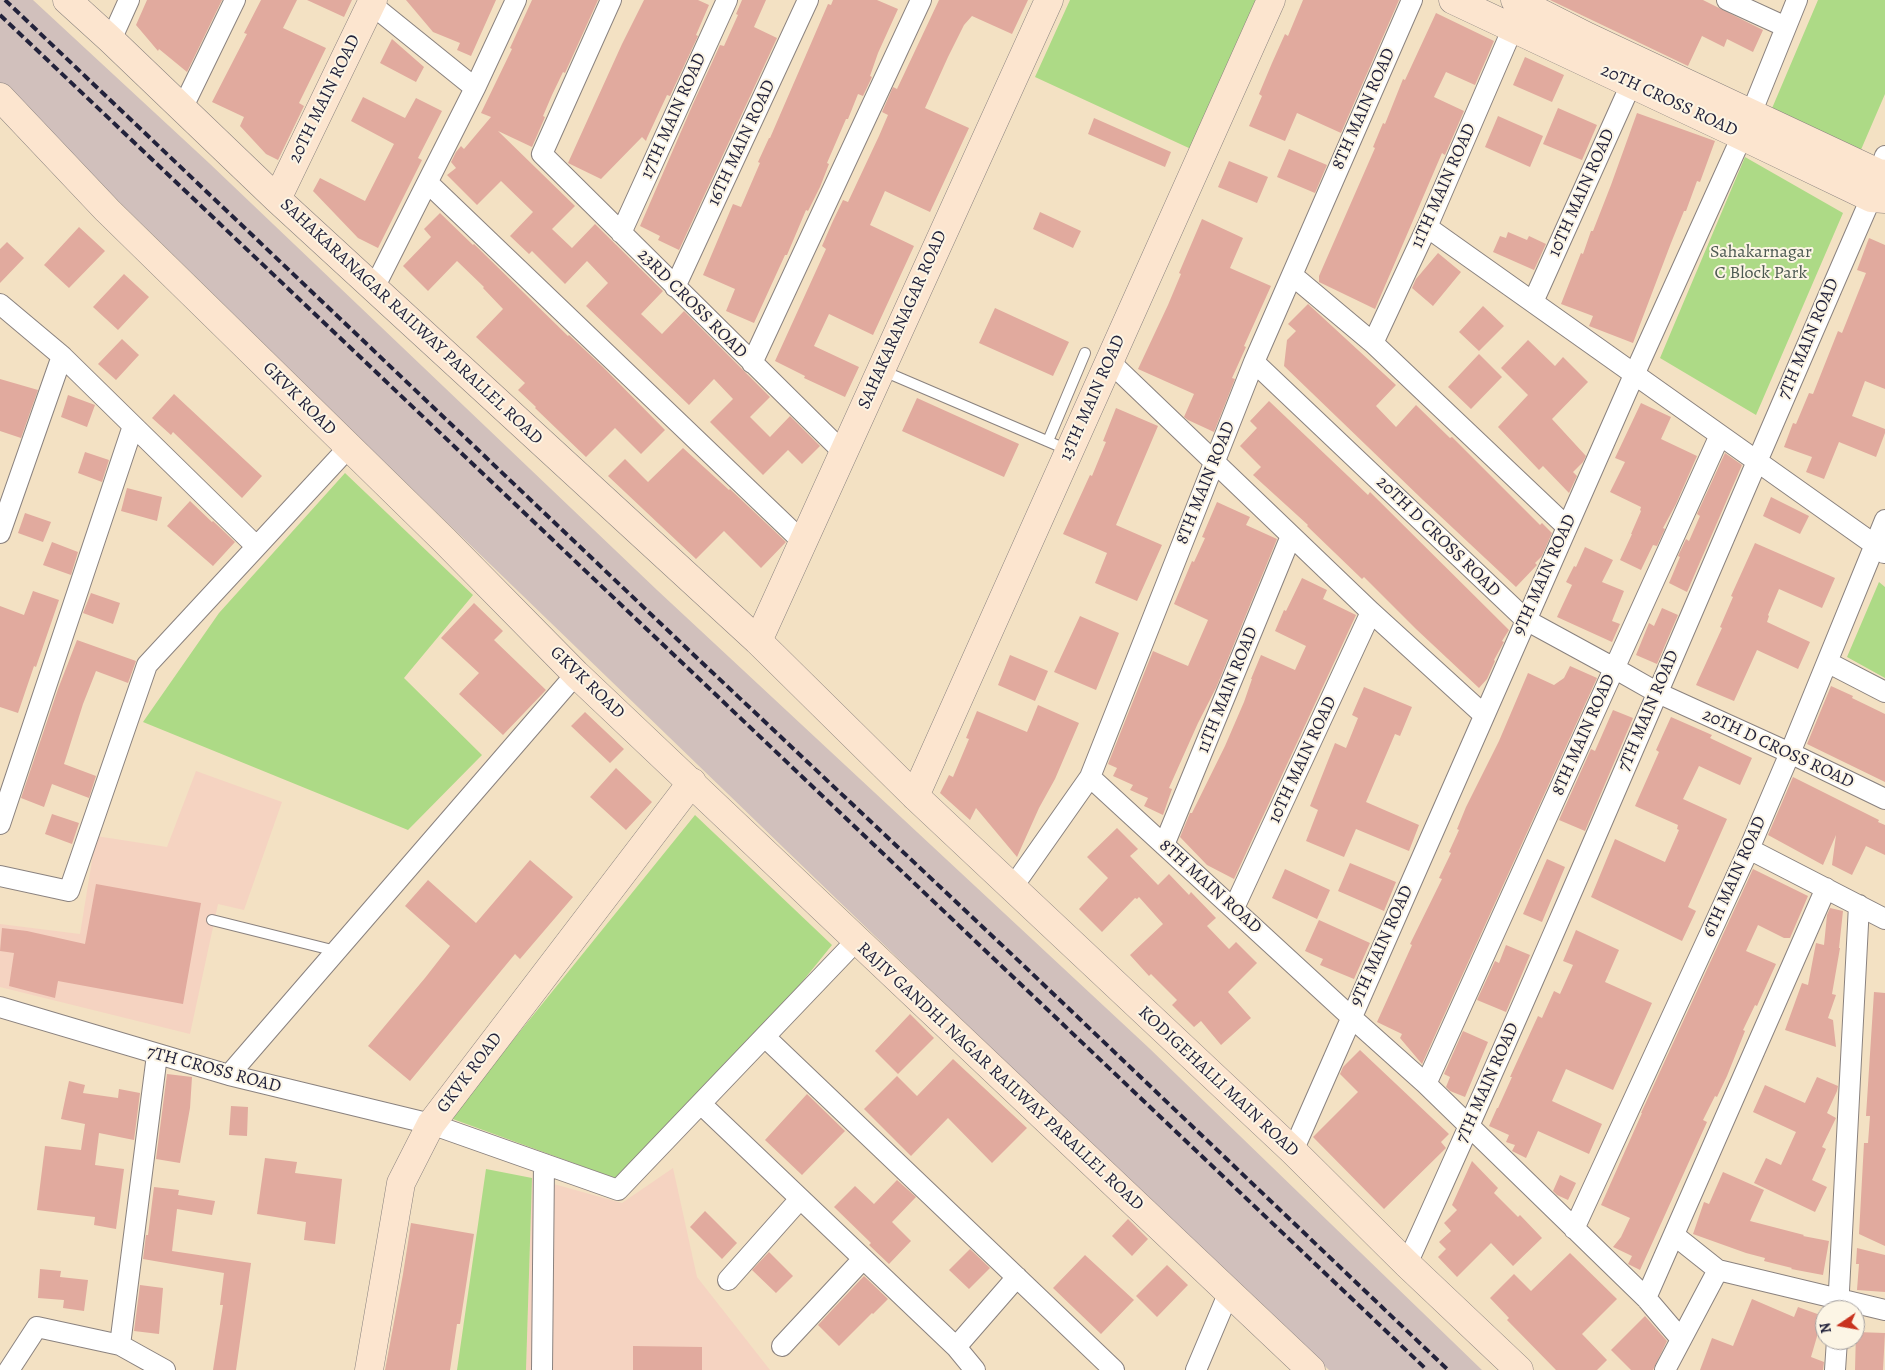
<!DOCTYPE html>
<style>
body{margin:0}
#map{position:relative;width:1885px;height:1370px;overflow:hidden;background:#f3e1c3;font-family:Alegreya,serif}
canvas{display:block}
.north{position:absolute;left:1815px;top:1300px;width:50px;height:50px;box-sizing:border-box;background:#fcf5e5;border:1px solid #a5a1a1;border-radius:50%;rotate:258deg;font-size:14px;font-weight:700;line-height:20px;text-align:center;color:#22223b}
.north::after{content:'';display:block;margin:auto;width:18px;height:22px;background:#c8321e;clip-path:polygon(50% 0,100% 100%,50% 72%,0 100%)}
</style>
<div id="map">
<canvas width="1885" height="1370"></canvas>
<div class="north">N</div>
</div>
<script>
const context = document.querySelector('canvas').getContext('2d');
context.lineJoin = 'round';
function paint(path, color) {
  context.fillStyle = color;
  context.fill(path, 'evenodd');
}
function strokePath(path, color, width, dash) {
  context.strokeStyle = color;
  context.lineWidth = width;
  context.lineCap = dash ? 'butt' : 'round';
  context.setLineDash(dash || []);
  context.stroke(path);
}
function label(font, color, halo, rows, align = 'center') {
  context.font = font + ' Alegreya,serif';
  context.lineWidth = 4;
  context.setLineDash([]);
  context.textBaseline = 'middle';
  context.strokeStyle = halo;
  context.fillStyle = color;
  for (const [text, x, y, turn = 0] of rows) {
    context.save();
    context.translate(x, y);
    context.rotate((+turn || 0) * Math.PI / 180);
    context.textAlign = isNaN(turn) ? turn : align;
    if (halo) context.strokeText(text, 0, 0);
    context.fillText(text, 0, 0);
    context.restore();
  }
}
const built = new Path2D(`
 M196,771L282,802L244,910L218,904L190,1034L0,987V924L80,934L96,836L167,847Z
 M673,1168L697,1277L770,1370H526L532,1178L622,1203Z`);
const industrial = new Path2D(`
 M0,0H33L209,163L657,590L1149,1048L1482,1370H1329L967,1025L371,449L0,85Z`);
const green = new Path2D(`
 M1070,0H1259L1191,149L1035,77Z
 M1818,0H1885V94L1860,152L1770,113Z
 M1745,157L1843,213L1756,415L1660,358Z
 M345,473L473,595L404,678L482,755L408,830L143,722L219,613Z
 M1879,582L1885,587V678L1847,657Z
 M695,815L832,945L785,1003L620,1180L450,1118Z
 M486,1169L532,1178L526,1370H457Z`);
const building = new Path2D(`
 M147,0H222L187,72L159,49L158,51L136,25Z
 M261,0H297L283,28L326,48L299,103L304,106L278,160L266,154L240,126L244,117L212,102L247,34L244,33Z
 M307,0H352L344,17Z
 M406,0H496L471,56L457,50L460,43L433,32Z
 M532,0H598L565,73L563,72L552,95L543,116L545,117L532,147L498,131L575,206L552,229L572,248L595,224L663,291L641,314L662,334L684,311L770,397L750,417L770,437L790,416L820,446L802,464L788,450L763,475L710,422L733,399L714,379L689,405L586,306L608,283L587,261L565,284L532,251L529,254L510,236L533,212L501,181L477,205L447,175L456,168L451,162L456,152L461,146L464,149L491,117L481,113L512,49L510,48Z
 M644,0H698L709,5L696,35L698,36L670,96L667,95L647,138L646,141L642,137L601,179L568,163L622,44Z
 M742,0H766L754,27L777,38L679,250L658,240L660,236L640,226L693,104L720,45L724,46L738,15L736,14Z
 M833,0H877L898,9L878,53L870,76L872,77L863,96L858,94L848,119H846L827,163L829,164L820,187L808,211L806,210L787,255H785L754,323L726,311L735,289L703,275L733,204L741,207L760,163L758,162L769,138H770L809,48L828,4L831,5Z
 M939,0H1028L1012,34L972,16L964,25L948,57L925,108L969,128L930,212L885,191L870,225L914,246L873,335L829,314L814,346L859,367L845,397L804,378L805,376L775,361L826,249L822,246L832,223L843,200L848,202L879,136L888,115L882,112L893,87L897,89Z
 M1303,0H1399L1341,133L1297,113L1285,141L1249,126L1262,96L1259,94L1272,63L1285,34L1288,36Z
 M1550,0H1703L1763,30L1753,52L1727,39L1724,47L1702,36L1688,66Z
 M1436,13L1494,41L1475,85L1446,72L1434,97L1464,111L1445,155L1442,153L1375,309L1319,282V276L1375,148L1373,147L1383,123L1385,124L1403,79L1405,80Z
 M392,39L424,67L416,82L380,63Z
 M1525,57L1564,75L1552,102L1513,85Z
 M363,97L405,118L416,98L442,111L418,158L422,160L378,248L358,238L313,191L320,178L365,201L394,144L351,121Z
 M1558,108L1597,125L1582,160L1543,144Z
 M1637,113L1715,141L1700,182L1697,181L1686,211H1684L1671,243L1633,343L1589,326L1593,316L1561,304L1581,253L1583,254L1591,231H1593L1611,185Z
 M1498,116L1543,136L1530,167L1485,147Z
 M1094,118L1171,152L1165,167L1088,134Z
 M1289,149L1327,165L1315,193L1277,177Z
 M1229,161L1268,177L1257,203L1218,187Z
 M1040,212L1081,231L1073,248L1033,229Z
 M440,213L473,245L474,244L568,336L569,335L603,367L665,430L641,454L615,428L586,457L535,408L536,407L518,390L525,383L476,337L503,309L483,288L484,287L457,261L428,291L403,266L431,237L424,229Z
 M1202,219L1243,238L1230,268L1271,286L1244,346L1246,347L1232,378L1235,379L1214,432L1188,420L1184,417L1194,394L1138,369L1168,305L1181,274L1179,273Z
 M79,227L105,251L69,288L44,265Z
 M1508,232L1527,240L1529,236L1546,244L1534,270L1493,252L1500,236L1506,238Z
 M1869,238L1885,245V389L1865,381L1852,416L1885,429V433L1876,457L1839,442L1824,479L1806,472L1812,457L1784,447L1793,423L1796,424L1809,393L1813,394L1838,331L1842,333L1866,273L1857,270Z
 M7,242L24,258L0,283V249Z
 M1438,253L1461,272L1433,306L1412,288L1416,279Z
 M124,274L149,297L118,330L93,307Z
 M1308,304L1396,385L1376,406L1396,427L1416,405L1450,438L1452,437L1540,525L1542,523L1552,533L1542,556L1535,563L1537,565L1516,587L1423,500L1284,366L1287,340L1296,331L1288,324Z
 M1483,306L1504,326L1479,351L1459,332Z
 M995,308L1069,342L1053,376L979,343Z
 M122,339L139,355L116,380L98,364Z
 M1528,340L1555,366L1563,357L1588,382L1552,419L1586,456L1583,462L1573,472L1577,476L1569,493L1543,466L1539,470L1498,427L1528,395L1501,368Z
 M1479,354L1502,377L1471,409L1448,387Z
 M0,379L38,390L21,438L0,431Z
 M174,394L262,476L242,498L173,432L171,435L152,418Z
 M68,395L95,405L87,427L61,417Z
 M917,398L1019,444L1004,477L902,431Z
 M1269,401L1368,495L1370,492L1509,630L1502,641L1504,642L1494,660L1495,661L1487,679L1479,688L1416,629L1364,577L1362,579L1307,526L1308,525L1253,475L1261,467L1240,446L1257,428L1250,421Z
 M1641,403L1671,417L1661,439L1697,456L1676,504L1663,528L1665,529L1657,546L1653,545L1641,570L1620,560L1632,534H1631L1641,511L1640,510L1641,507L1610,492L1625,462L1615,458Z
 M1116,408L1158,426L1116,525L1162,545L1137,601L1095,583L1107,553L1063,534L1090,475L1092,476L1106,442L1103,441Z
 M683,448L729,490L730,489L786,542L761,568L724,531L696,559L608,476L625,459L648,482Z
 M85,452L109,460L102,482L78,473Z
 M1725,453L1742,465L1687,592L1669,583L1680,557L1678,556L1686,539L1689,541L1700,516L1697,514Z
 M127,488L162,497L157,521L121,511Z
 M1771,497L1809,516L1800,534L1763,516Z
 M190,501L212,522L213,521L235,542L213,566L167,526Z
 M1217,502L1250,517L1246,525L1277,539L1216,688L1198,723L1169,788L1172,789L1163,815L1144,806L1148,798L1130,790L1133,785L1113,776L1117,768L1108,764L1153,651L1188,666L1208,620L1174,604L1192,561L1194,562L1205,538L1202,537Z
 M25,513L51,522L43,542L18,533Z
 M52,542L78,552L71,575L43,565Z
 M1755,543L1835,578L1822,608L1779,589L1768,615L1769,616L1767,622L1810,642L1798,669L1757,650L1734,701L1696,685L1722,628L1720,627L1733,597L1731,596Z
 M1585,547L1613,560L1602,582L1624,591L1612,621L1620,624L1612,642L1557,617L1572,585L1566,582L1574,566L1576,567Z
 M1302,578L1327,590L1323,599L1356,615L1234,879L1207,865L1180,837L1190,813H1192L1225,746L1244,702L1252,679H1251L1261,655L1295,670L1306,646L1275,631L1284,610L1286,611Z
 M33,591L59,600L36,667L34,666L18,713L0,707V606L24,615Z
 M91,593L120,603L113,624L83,613Z
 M474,603L503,631L494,640L546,690L503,735L459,694L479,673L441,638Z
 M1662,608L1678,615L1657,664L1636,655L1649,623L1654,626Z
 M1080,616L1119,633L1096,690L1054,672Z
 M77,640L136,661L128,683L96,671L83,704L64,764L96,776L89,798L52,784L44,807L21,798L58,689Z
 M1010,655L1048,671L1035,701L998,685Z
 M1570,666L1597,678L1422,1064L1400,1038L1402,1034L1377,1022L1412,945L1410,944L1442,879L1439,878L1451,853L1449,852L1459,830L1457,829L1466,807L1499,741L1528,673L1554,685L1564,678Z
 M1831,686L1853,696L1852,698L1885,714V782L1807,744Z
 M1364,687L1412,707L1400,736L1395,734L1366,802L1419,825L1409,851L1356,829L1344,857L1306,841L1318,810L1310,806L1335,743L1346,748L1358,718L1352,715Z
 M1038,705L1079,723L1055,779L1039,808L1017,857L976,808L970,820L940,793L949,775L953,777L969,739L966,738L977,711L1027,732Z
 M1613,710L1633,718L1585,831L1559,820L1591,749L1595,751Z
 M585,712L624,749L610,763L571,726Z
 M1671,717L1712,735L1710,738L1752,758L1740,785L1699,766L1683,799L1727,819L1688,907L1696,911L1682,941L1591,897L1615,839L1665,862L1679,830L1677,829L1678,825L1635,806L1659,752L1656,750Z
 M616,768L652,802L626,830L590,797Z
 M1793,777L1879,820L1878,822L1885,825V855L1866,846L1852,875L1832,865L1836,835L1823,865L1768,835Z
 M52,814L79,823L72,844L45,834Z
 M1117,828L1138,849L1130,856L1158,885L1169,874L1189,895L1191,892L1216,918L1207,926L1229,949L1236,942L1257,963L1228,992L1251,1018L1221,1045L1201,1021L1194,1027L1172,1005L1177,1000L1151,974L1149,976L1130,955L1163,924L1139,897L1137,899L1135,898L1102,932L1079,909L1108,878L1087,857Z
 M1547,859L1565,867L1542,922L1523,914Z
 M530,860L573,897L520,959L515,954L410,1081L368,1046L425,978L450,946L405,906L428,880L476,923Z
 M1350,863L1396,882L1384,911L1338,891Z
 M1285,869L1330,890L1317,919L1272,898Z
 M1753,869L1808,896L1790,938H1784L1758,925L1746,951L1776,964L1757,1006L1755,1005L1743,1030L1745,1031L1727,1076L1717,1097L1715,1096L1703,1120L1707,1122L1640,1270L1628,1264L1632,1256L1613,1247L1621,1237L1630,1218L1601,1205L1642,1113H1641Z
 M96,884L201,903L183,1004L58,981L55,998L9,986L14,953L0,951L2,928L27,931L85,944Z
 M1830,908L1843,911L1839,948H1840L1832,994L1836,995L1828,1018L1833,1020L1836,1047L1785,1030L1802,983L1808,985L1816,943L1824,945L1827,915Z
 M1319,920L1370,943L1354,979L1320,965L1323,959L1305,951Z
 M1576,930L1619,950L1605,982L1652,1003L1613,1090L1566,1069L1552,1101L1602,1124L1589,1154L1538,1131L1526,1158L1512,1151L1515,1145L1506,1142L1509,1135L1489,1126L1497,1108H1498L1512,1077H1510L1538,1016L1542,1018L1554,991L1560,994L1573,965L1563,961Z
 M1506,945L1530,955L1506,1012L1477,1000L1495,961L1499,963Z
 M1874,992L1885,993V1246L1859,1234L1864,1143H1868L1870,1116H1866Z
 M910,1014L934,1038L898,1074L875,1051Z
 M1463,1031L1488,1042L1465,1097L1450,1091L1446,1087L1450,1077L1444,1074Z
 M1360,1050L1449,1134L1441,1142L1446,1148L1384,1209L1313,1137L1358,1092L1340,1074L1343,1067Z
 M953,1059L1027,1128L992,1163L948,1118L911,1156L864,1109L897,1076L917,1096Z
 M167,1074L192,1077L190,1108L180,1163L156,1159Z
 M1817,1077L1838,1086L1837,1091L1827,1113L1836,1118L1822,1147L1826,1149L1812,1180L1827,1187L1815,1212L1754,1183L1766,1158L1781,1165L1796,1132L1753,1112L1765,1085L1805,1103Z
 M69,1081L85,1085L83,1093L118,1098L119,1089L140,1093L134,1140L99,1133L95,1165L124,1169L116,1229L94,1225L95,1217L37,1210L45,1146L81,1150L85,1124L61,1119Z
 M807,1094L845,1131L802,1175L765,1140Z
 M231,1106L248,1107L247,1136L229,1135Z
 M265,1158L297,1162L295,1173L342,1179L335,1244L304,1240L306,1222L257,1214Z
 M1472,1161L1498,1188L1494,1193L1518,1217L1520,1215L1542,1238L1513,1266L1491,1243L1457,1277L1438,1257L1446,1249L1439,1242L1451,1231L1444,1223L1457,1210L1452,1205Z
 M1723,1172L1764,1190L1750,1221L1804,1235L1803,1236L1829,1241L1823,1275L1791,1269L1792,1268L1764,1261L1765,1258L1746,1253L1693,1234L1704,1202L1709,1204Z
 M1560,1175L1576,1183L1568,1200L1557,1195L1553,1191Z
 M897,1180L916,1197L892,1222L911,1241L889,1264L869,1245L871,1243L834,1207L855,1186L874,1204Z
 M154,1187L179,1190L178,1195L215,1201L212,1215L177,1209L172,1251L251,1263L236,1370H213L223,1305H220L224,1273L143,1259L146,1235H148Z
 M705,1211L737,1243L722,1259L690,1227Z
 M1128,1219L1148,1239L1132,1256L1112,1236Z
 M411,1223L474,1234L460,1324H457L450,1370H385L403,1274Z
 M1857,1248L1885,1255V1292L1857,1290L1859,1264H1856Z
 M970,1249L990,1268L969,1289L949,1270Z
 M769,1252L793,1276L776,1293L752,1270Z
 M1570,1253L1617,1299L1582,1334L1607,1360L1597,1370H1556L1507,1320L1509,1318L1490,1298L1514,1274L1531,1291Z
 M1085,1255L1134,1300L1101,1334L1053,1288Z
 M1167,1265L1188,1285L1157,1317L1136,1296Z
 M40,1269L61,1271L60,1277L88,1280L84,1311L63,1308L64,1300L38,1298Z
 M864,1276L888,1299L873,1314L872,1313L839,1346L818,1325Z
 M140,1285L163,1288L159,1334L134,1331Z
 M1752,1299L1794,1317L1798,1307L1823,1316L1811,1357L1824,1362L1823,1370H1700L1712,1338L1733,1346Z
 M1645,1316L1667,1341L1653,1370H1631L1611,1350Z
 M1856,1332L1885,1333L1883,1370H1855Z
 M633,1346L702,1347V1370H633Z`);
const lane = new Path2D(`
 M881,370L1068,450
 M1048,441L1085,353
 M212,920L336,951`);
const street = new Path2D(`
 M611,0L542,154L843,452
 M1412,0L1254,362L1090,777L1351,1017L1426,1084L1720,435
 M1727,0L1786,27
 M371,4L475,88
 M111,40L129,0
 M182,109L235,0
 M428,183L803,542
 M1427,227L1875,545L1884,553
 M621,233L727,0
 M1292,275L1373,343L1567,527
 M675,287L808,0
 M374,288L475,88L516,0
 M1533,302L1631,84
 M0,304L62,356
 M1373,343L1427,227L1518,16
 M1109,361L1371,612L1484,715
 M1254,362L1526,620L1614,668L1658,693L1790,753L1885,799
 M752,363L921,0
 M0,533L62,356L256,546
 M1827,662L1885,692
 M0,824L133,426
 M1164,845L1291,536
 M1749,849L1885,919
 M0,876L69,891L147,665L348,448
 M1012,888L1090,777
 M1234,908L1371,612
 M0,1007L229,1075L431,1124L618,1190L856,941
 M765,1037L1114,1370
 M229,1075L576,674
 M1426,1084L1646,1298L1681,1339
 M701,1104L956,1347L1017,1277
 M1293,1151L1634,375L1742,136L1797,0
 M1574,1229L1749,849L1790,753L1885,520
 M1674,1235L1718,1270
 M1407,1264C1567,911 1716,553 1871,198L1885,156
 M728,1280L800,1199
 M1646,1298L1826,888
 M1838,1310L1859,905
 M120,1345L157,1055
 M782,1346L863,1259
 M956,1347L975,1370
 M9,1370L37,1327L120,1345L165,1370
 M542,1370L544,1164
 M1196,1370L1229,1292
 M1665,1370L1718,1270L1885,1310
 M1835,1370L1837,1340`);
const secondary = new Path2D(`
 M67,0L111,40L277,199L758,641L915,796L1293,1151L1407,1264L1519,1370
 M1453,0L1742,136L1871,198L1885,199
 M1515,0L1588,37L1878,173L1885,174
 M0,97L107,210L444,540L576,674L1311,1370
 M277,199L373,0
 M758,641L1049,0
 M915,796L1271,0
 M369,1370L401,1183L431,1124L692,782`);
const rail = new Path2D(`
 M5,0L678,640L1022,964L1448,1370
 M0,15L1427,1370`);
const streetNames = [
 ["20TH MAIN ROAD",325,99,-64],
 ["20TH CROSS ROAD",1669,101,25],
 ["8TH MAIN ROAD",1364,109,-66],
 ["17TH MAIN ROAD",674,116,-66],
 ["16TH MAIN ROAD",742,143,-65],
 ["11TH MAIN ROAD",1444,186,-66],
 ["10TH MAIN ROAD",1582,193,-66],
 ["23RD CROSS ROAD",692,304,45],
 ["SAHAKARANAGAR ROAD",903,320,-66],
 ["SAHAKARANAGAR RAILWAY PARALLEL ROAD",411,322,43],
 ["7TH MAIN ROAD",1809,339,-67],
 ["13TH MAIN ROAD",1093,398,-66],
 ["GKVK ROAD",299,399,45],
 ["8TH MAIN ROAD",1206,483,-68],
 ["20TH D CROSS ROAD",1438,537,44],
 ["9TH MAIN ROAD",1545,575,-66],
 ["GKVK ROAD",587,683,44],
 ["11TH MAIN ROAD",1228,690,-68],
 ["7TH MAIN ROAD",1649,711,-67],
 ["8TH MAIN ROAD",1584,735,-66],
 ["20TH D CROSS ROAD",1778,749,25],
 ["10TH MAIN ROAD",1303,760,-65],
 ["6TH MAIN ROAD",1735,877,-66],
 ["8TH MAIN ROAD",1210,887,42],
 ["9TH MAIN ROAD",1382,946,-66],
 ["7TH CROSS ROAD",214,1070,15],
 ["GKVK ROAD",470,1073,-53],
 ["RAJIV GANDHI NAGAR RAILWAY PARALLEL ROAD",1000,1077,43],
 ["KODIGEHALLI MAIN ROAD",1218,1082,43],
 ["7TH MAIN ROAD",1488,1083,-66]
];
const parkNames = [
 ["Sahakarnagar",1761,253],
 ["C Block Park",1761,274]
];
paint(built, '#f5d3c1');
paint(industrial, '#d1c0bc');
paint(green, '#adda86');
paint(building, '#e1aa9e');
strokePath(lane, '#8a827f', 12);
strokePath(street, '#8a827f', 22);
strokePath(secondary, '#8a827f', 29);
strokePath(lane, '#fff', 10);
strokePath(street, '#fff', 20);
strokePath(secondary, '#fce5cf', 28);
strokePath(rail, '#22223b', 4, [8, 4]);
label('18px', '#22223b', '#fcf5e5', streetNames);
label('18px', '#4c5952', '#fcf5e5', parkNames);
</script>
